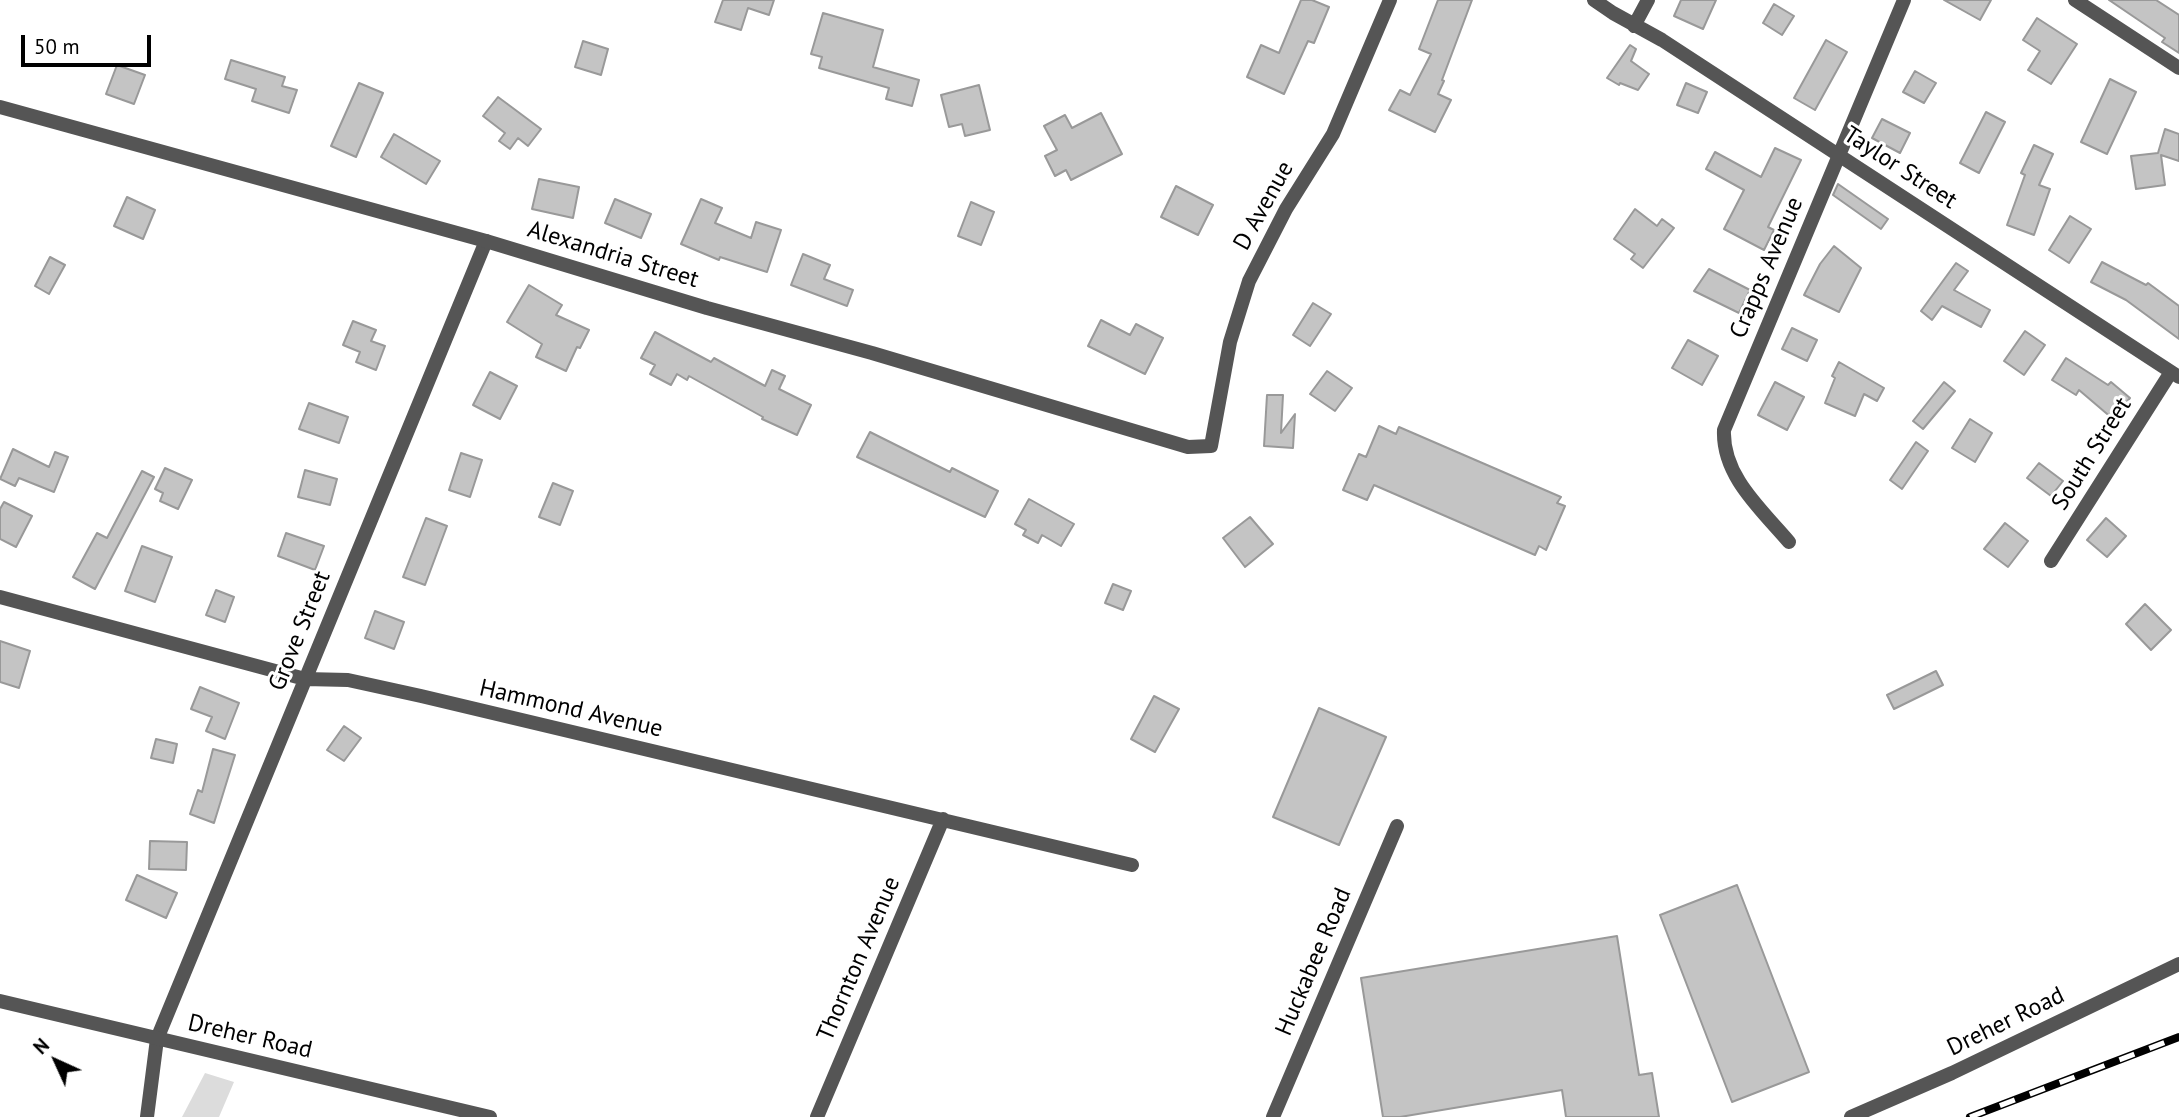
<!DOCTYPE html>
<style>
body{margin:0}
#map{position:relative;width:2179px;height:1117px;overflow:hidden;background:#fff;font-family:"PT Sans",sans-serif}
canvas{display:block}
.north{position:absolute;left:21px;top:1026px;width:70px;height:70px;-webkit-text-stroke:5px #fff;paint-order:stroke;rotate:315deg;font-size:19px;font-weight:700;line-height:28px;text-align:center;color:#000}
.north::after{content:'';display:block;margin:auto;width:24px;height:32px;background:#000;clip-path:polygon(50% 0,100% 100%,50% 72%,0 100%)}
.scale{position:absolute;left:21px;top:35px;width:130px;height:32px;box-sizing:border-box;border:4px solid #000;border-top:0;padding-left:9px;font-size:21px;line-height:24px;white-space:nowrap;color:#000;-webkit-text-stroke:5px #fff;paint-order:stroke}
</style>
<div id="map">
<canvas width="2179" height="1117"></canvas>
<div class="north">N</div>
<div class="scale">50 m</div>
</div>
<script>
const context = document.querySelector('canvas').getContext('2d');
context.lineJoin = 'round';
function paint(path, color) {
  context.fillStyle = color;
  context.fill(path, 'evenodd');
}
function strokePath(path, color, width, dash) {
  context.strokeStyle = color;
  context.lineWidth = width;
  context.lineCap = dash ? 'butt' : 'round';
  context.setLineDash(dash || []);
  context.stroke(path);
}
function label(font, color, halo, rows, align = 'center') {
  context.font = font + ' "PT Sans",sans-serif';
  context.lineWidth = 6;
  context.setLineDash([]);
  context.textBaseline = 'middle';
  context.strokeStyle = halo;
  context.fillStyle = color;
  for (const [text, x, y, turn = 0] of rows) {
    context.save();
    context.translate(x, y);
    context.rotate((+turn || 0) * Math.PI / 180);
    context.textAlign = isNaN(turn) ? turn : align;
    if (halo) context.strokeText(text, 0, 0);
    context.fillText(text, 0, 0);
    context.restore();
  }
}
const green = new Path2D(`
 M205,1073L234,1082L219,1117H182Z`);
const building = new Path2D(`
 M723,0H774L769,15L748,8L741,30L715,22Z
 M1301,0H1312L1329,7L1314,43L1308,41L1284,94L1247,77L1261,45L1279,53Z
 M1438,0H1472L1442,80L1444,81L1438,94L1451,100L1435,132L1389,110L1400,90L1410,95L1431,54L1419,49Z
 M1681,0H1716L1703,29L1674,16Z
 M1944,0H1991L1980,20Z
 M2109,0H2156L2179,15V53L2162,42L2165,38Z
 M1774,4L1794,16L1782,35L1763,23Z
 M823,13L883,30L873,67L919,80L912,106L886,99L889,88L819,68L822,57L811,54Z
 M2037,18L2077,44L2051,84L2028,70L2040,51L2023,40Z
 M1826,40L1847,52L1815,110L1794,98Z
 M583,41L608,49L601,75L575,67Z
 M1630,45L1636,49L1631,61L1649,74L1638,90L1620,83L1619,85L1607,78Z
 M231,60L285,77L282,86L297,90L289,113L252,101L256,89L225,79Z
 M117,65L145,75L134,104L106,94Z
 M1915,71L1936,83L1924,103L1903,92Z
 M2110,79L2136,92L2107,154L2081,142Z
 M359,83L383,93L356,157L331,146Z
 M1686,83L1707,92L1698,113L1677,105Z
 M979,85L990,130L965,136L962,124L949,127L941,95Z
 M498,97L541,129L528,146L518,138L510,149L499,141L505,133L483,116Z
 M1986,112L2005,122L1979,173L1960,163Z
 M1101,113L1122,154L1071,180L1066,170L1055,176L1045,156L1057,150L1044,126L1065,115L1072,128Z
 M1882,119L1910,133L1900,153L1872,138Z
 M2165,129L2179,134V161L2161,155L2165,185L2136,189L2131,156L2158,153Z
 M394,134L440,161L426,184L381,157Z
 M2034,145L2053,154L2039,185L2050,189L2034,235L2007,225L2025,175L2021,173Z
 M1775,148L1801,160L1768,227L1774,230L1764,250L1724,229L1744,190L1706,169L1715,152L1761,177Z
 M539,179L579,187L573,218L532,209Z
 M1838,184L1888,219L1881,229L1833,195Z
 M1176,186L1213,205L1198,235L1161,217Z
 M127,197L155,210L143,239L114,226Z
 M615,199L651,214L641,238L605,223Z
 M701,199L722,208L715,223L751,238L756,222L781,230L767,272L720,257L719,260L681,244Z
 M971,202L994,212L981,245L958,236Z
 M1635,209L1657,226L1662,219L1674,228L1643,268L1631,259L1635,254L1614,239Z
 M2070,216L2091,229L2069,263L2049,250Z
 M1834,246L1861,268L1839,312L1804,295L1820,264Z
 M803,254L830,265L824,279L853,290L847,306L791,285Z
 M50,257L65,265L49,294L35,286Z
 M2102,262L2146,285L2148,283L2179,306V339L2126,300L2091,282Z
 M1956,263L1968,271L1954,290L1990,310L1981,327L1942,306L1932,320L1921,311Z
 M1709,269L1750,290L1739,313L1694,291Z
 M529,285L562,305L556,315L589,330L580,348L577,347L566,371L536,357L542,344L507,322Z
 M1313,303L1331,314L1310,346L1293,335Z
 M1101,320L1130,335L1136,324L1163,338L1145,374L1088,346Z
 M353,321L376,330L371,341L385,346L376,370L356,362L360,352L343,345Z
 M1792,328L1817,340L1807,361L1782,349Z
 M2025,331L2045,345L2024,375L2004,361Z
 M655,332L711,362L714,358L765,386L772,370L785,376L779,389L811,405L797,435L762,419L763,417L689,376L687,380L677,374L671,385L650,374L655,365L641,358Z
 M1688,340L1718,356L1702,385L1672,368Z
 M2066,358L2108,385L2111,382L2130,398L2113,419L2079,390L2076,395L2052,380Z
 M1839,362L1884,388L1877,401L1864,394L1855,416L1825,403L1835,378L1832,376Z
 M1327,371L1352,388L1335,411L1310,394Z
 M490,372L517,386L500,419L473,405Z
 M1775,382L1804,397L1787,430L1758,415Z
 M1944,382L1955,391L1923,429L1913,421Z
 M1267,395H1283L1281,433L1295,414L1293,448L1264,446Z
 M309,403L348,417L339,443L299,429Z
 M1970,419L1992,433L1975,462L1952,448Z
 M1379,426L1396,434L1399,427L1561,497L1557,503L1565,506L1546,550L1539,546L1535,555L1374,485L1367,500L1343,490L1359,454L1366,457Z
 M870,432L950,472L952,468L998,491L985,517L857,457Z
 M1916,442L1928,451L1902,489L1890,480Z
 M13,449L49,467L55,452L68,457L54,492L19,478L15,486L0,479Z
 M461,453L482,460L470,497L449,490Z
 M2039,463L2063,481L2051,496L2027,478Z
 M165,468L192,480L178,509L160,501L163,493L155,489Z
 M305,470L337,479L330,505L298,497Z
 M142,471L154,477L95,589L73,577L97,533L107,538Z
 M553,483L573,491L560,525L539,517Z
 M1029,499L1074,524L1061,546L1042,535L1038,543L1023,535L1026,530L1015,524Z
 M4,502L32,516L16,547L0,539V509Z
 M1250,517L1273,544L1245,567L1223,538Z
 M426,518L447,526L425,585L403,577Z
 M2106,518L2126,536L2107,557L2087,540Z
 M2005,523L2028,541L2008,567L1984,549Z
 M286,533L324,546L315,570L278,556Z
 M142,546L172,557L155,602L125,591Z
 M1113,584L1131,591L1123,610L1105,603Z
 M216,590L234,597L225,622L206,615Z
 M2145,604L2171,630L2151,650L2126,624Z
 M375,611L404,622L394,649L365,638Z
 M0,641L30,651L19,688L0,682Z
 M1936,671L1943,685L1894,709L1887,695Z
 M200,687L239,703L225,739L206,731L212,717L191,709Z
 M1154,696L1179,709L1155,752L1131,739Z
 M1319,708L1386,737L1339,845L1273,817Z
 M344,726L361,738L344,761L327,750Z
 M156,739L177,744L173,763L151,758Z
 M213,749L235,755L214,823L190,814L198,790L202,792Z
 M150,841L187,842L186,870L149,869Z
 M137,875L177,893L166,918L126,900Z
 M1737,885L1809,1072L1732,1102L1660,915Z
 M1617,936L1639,1075L1652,1073L1659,1117H1566L1562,1090L1400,1117H1383L1361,978Z`);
const minor = new Path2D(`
 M1594,0L1613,13L1662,40L2179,377
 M2075,0L2179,68
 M1634,26L1648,0
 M1789,542C1762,510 1722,476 1724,430L1904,0
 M2051,561L2171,372
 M0,597L305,679L348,680L421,696L1132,865
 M147,1117L157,1039L486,241
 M817,1117L943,819
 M1273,1117L1397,826`);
const tertiary = new Path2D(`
 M0,107L486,241L707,308L872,353L1188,447L1211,446L1230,342L1249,281L1286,209L1333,134L1390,0
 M0,1001L490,1117
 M1851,1117L1952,1073L2179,964`);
const rail = new Path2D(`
 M1970,1117L2179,1037`);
const streetNames = [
 ["Taylor Street",1900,168,33],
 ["D Avenue",1264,206,-61],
 ["Alexandria Street",613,255,17],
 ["Crapps Avenue",1767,268,-67],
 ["South Street",2092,454,-58],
 ["Grove Street",300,631,-68],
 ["Hammond Avenue",571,709,13],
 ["Thornton Avenue",859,959,-67],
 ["Huckabee Road",1314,962,-67],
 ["Dreher Road",2006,1022,-26],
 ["Dreher Road",250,1037,13]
];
paint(green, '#dcdcdc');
paint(building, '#c4c4c4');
strokePath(building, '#999', 2);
strokePath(minor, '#555', 14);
strokePath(tertiary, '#555', 14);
strokePath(rail, '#000', 8);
strokePath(rail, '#fff', 5, [16]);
label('24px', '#000', '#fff', streetNames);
</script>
